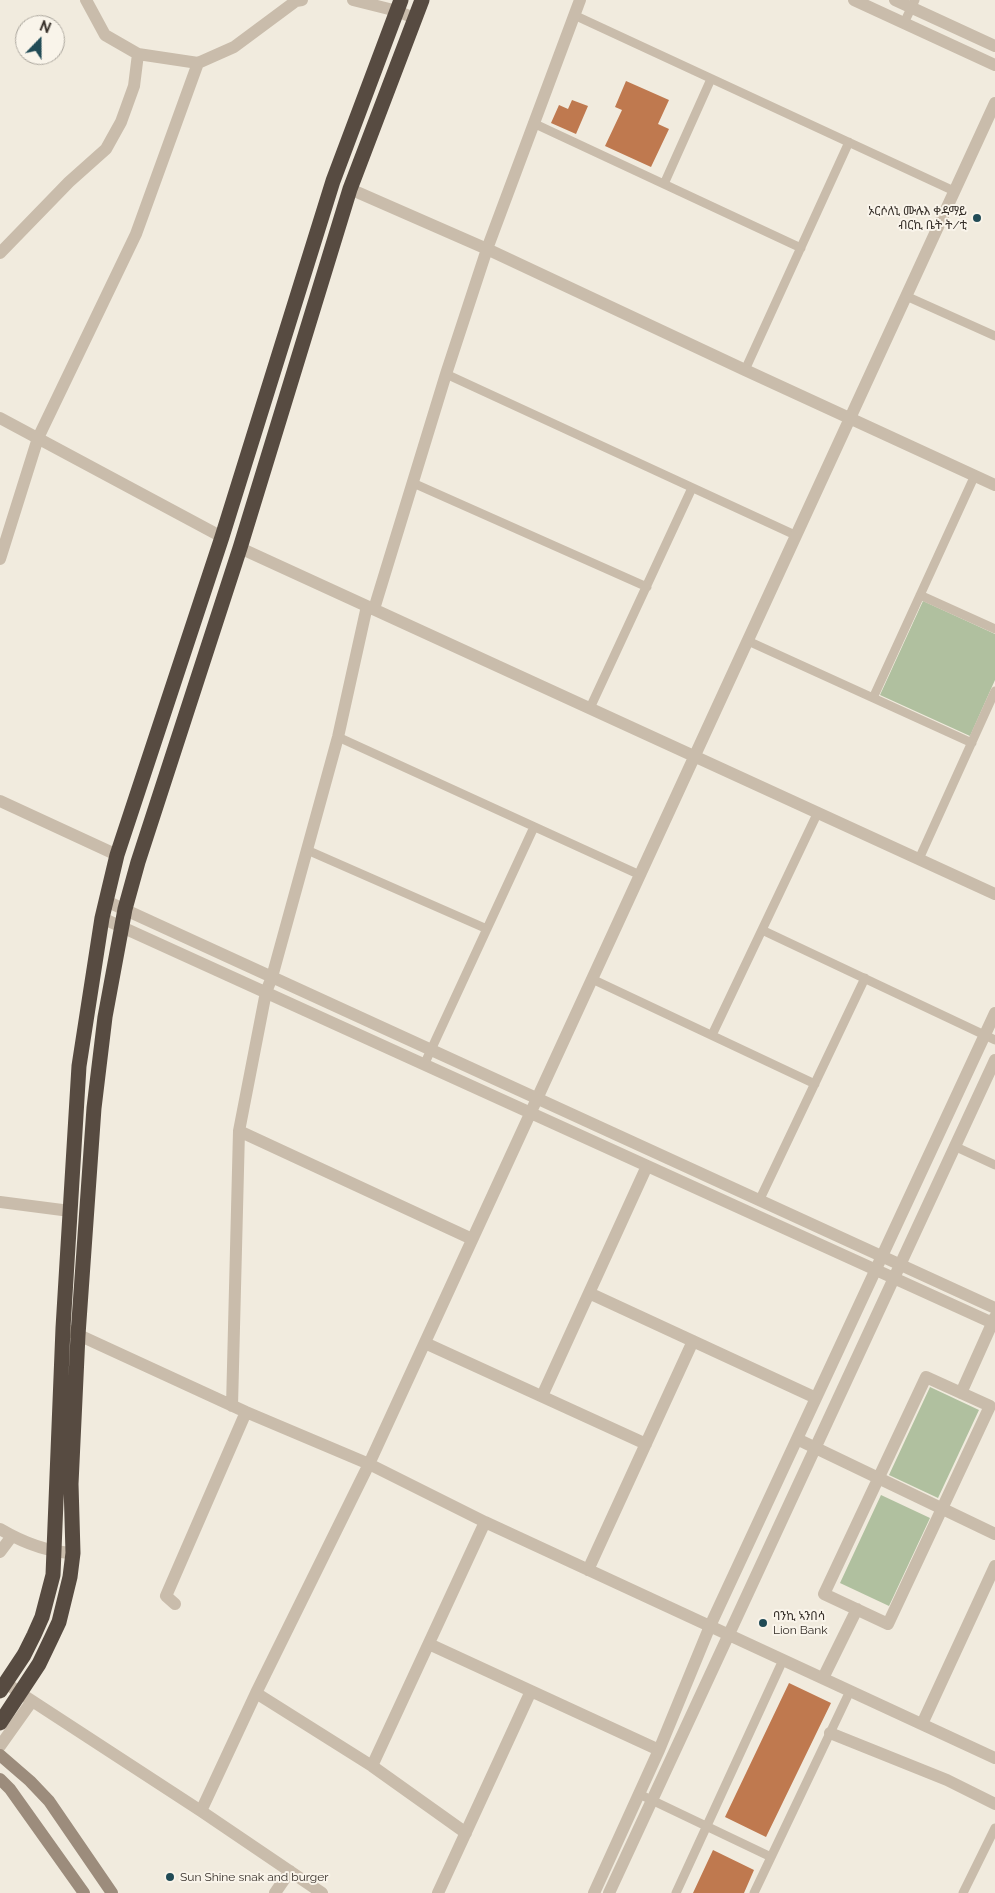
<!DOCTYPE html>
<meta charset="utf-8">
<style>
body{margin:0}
#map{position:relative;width:995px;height:1893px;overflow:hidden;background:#f1ebde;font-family:Raleway,sans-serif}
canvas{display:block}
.north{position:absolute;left:15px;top:15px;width:50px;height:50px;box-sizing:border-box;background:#f9f4ea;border:1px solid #aba69d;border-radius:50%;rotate:22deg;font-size:14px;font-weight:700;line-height:20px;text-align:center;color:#37302a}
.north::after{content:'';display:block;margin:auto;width:18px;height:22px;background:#214b56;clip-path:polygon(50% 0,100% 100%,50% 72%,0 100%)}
</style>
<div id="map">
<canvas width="995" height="1893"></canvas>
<div class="north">N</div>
</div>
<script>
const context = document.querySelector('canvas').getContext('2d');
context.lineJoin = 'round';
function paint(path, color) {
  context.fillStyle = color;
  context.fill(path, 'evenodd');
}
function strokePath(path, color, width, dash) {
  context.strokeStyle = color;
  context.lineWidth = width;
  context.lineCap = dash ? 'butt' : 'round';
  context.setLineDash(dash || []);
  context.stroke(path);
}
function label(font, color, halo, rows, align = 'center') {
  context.font = font + ' Raleway,"Noto Sans Ethiopic",sans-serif';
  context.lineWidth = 4;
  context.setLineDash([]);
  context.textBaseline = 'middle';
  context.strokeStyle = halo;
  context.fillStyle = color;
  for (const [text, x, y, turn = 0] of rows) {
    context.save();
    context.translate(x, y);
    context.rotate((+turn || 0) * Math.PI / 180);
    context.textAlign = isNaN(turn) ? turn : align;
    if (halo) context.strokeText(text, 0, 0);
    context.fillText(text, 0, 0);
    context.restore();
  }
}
const green = new Path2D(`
 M923,601L995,634V680L970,736L880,695Z
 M930,1387L979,1410L938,1498L889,1475Z
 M881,1495L930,1518L889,1606L840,1583Z`);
const building = new Path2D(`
 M626,81L669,100L658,124L669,129L651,167L605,146L622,110L615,107Z
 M572,100L588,106L576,134L551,123L559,105L568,109Z
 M789,1683L831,1703L766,1837L725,1817Z
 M713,1850L754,1870L744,1893H693Z`);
const lane = new Path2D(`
 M574,15L954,191
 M904,23L915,0
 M533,123L801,248
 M664,184L711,79
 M906,296L995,336
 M745,370L849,142
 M446,374L795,535
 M413,483L647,587
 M920,595L995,629
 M748,641L972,743
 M873,698L975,475
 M590,708L692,488
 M338,737L640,875
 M307,850L487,929
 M919,859L995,691
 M762,930L995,1040
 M592,979L815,1084
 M712,1035L818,812
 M424,1065L534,827
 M954,1146L995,1165
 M759,1201L865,978
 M639,1794L771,1857
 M676,1893L783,1660
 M754,1893L850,1691
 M963,1893L995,1828`);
const street = new Path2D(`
 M86,0L105,35L138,54L198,63L234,47L296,1L302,0
 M353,0L397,11L414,18
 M854,0L995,65
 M895,0L995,46
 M350,189L487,249L745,370L995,485
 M0,253L69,182L106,149L121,122L134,86L138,54
 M0,418L222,537
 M240,548L995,894
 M0,559L38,438L136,234L198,63
 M374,609L446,374L487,249L580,0
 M0,801L117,855
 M106,901L995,1308
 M102,918L995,1324
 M239,1131L472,1239
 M0,1202L70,1211
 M589,1293L816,1398
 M70,1331L246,1412L369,1464L485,1522L995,1758
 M425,1343L646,1444
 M926,1377L990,1406L888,1624L824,1594Z
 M961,1393L995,1317
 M542,1396L647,1166
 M232,1406L239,1131L266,992L272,977L338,737L367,606
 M797,1439L995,1534
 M0,1529C22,1542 47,1552 73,1553
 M0,1552L12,1536
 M588,1570L693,1341
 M175,1604L166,1596L246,1412
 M429,1644L659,1750
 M823,1678L857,1609
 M6,1683L20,1693L201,1811L322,1893
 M256,1693L372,1766L466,1833
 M922,1724L995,1566
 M830,1733L947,1780L995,1804
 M0,1746L32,1701
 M372,1766L485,1522
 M201,1811L256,1693L369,1464L995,103
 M275,1893L290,1871
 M438,1893L531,1691
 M594,1893L659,1750L710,1626L995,1013
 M609,1893L995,1060`);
const secondary = new Path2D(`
 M0,1755L30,1781L49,1801L112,1893
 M0,1779L10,1789L84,1893`);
const highway = new Path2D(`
 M0,1691L24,1655L34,1635L42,1617L53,1575L63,1328L79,1066L102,918L117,855L222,537L333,181L401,0
 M0,1723L39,1664L51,1639L59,1622L70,1577L73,1553L71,1484L78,1335L94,1108L105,1017L125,909L138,862L240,548L350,189L422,0`);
const markers = [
 [977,218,5,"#214b56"],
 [763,1623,5,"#214b56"],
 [170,1877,5,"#214b56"]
];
const poiNames = [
 ["ኦርሶለኒ ሙሉእ ቀዳማይ",967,211,"right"],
 ["ብርኪ ቤት ት/ቲ",967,225,"right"],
 ["ባንኪ ኣንበሳ",773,1616],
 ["Lion Bank",773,1630],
 ["Sun Shine snak and burger",180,1877]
];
paint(green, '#b0c09f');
paint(building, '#bf794f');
strokePath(lane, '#c9bcab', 9);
strokePath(street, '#c9bcab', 12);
strokePath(secondary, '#9c8c7c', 12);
strokePath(highway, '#574b41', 15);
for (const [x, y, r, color] of markers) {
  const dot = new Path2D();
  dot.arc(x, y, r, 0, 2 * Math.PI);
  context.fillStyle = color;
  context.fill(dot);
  strokePath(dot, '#f9f4ea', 2);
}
label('12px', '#37302a', '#f9f4ea', poiNames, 'left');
</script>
